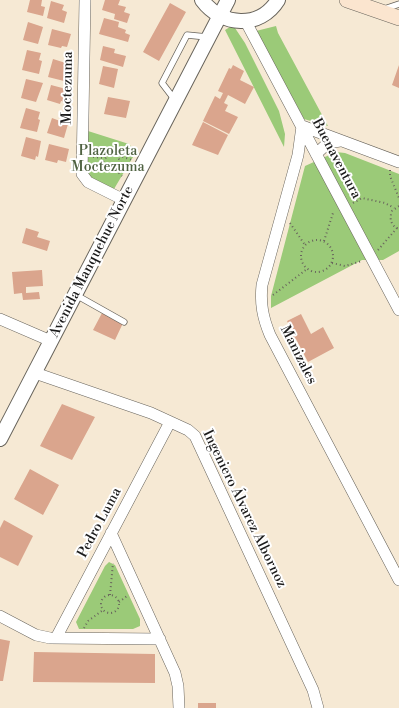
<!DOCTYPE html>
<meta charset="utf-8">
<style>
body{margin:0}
canvas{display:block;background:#f6e9d4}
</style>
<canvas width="399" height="708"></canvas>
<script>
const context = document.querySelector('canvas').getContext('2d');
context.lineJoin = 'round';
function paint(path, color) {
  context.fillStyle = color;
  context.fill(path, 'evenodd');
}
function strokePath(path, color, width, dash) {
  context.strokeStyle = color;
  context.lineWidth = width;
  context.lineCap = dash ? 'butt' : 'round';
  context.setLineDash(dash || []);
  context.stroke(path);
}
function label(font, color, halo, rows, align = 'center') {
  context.font = font + ' "Libre Bodoni",serif';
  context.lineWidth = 4;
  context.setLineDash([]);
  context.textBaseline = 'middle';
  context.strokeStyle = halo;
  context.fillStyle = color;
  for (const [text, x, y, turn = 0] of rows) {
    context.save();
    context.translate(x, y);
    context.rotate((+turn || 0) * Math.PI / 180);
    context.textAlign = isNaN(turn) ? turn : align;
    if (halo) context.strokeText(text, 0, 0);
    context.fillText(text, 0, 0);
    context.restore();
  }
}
const green = new Path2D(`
 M276,26L278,33L328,126L304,119L256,31Z
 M230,27L235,28L245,43L279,111L285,134L284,147L225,30Z
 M88,131L129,144L136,152L114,189L91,179L88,173Z
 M336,152L345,153L399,174V251L383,260H362L271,308V296L305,166Z
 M109,562L115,565L140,619V626L133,629H79L76,622L105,566Z`);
const building = new Path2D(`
 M30,0H42L41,6L45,7L43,16L27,12Z
 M105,0H120L118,5L126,7L124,12L130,14L127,23L114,19L115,14L102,10Z
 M51,1L64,5L62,10L67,12L64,23L47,18Z
 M170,3L186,12L159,61L143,52Z
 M104,18L119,22L118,27L126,30L125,33L130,35L128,42L99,34Z
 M28,22L43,27L38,44L23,40Z
 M52,29L71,34L67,47L62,46L61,48L48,45Z
 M103,46L115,49L114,53L126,56L123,67L100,60Z
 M27,50L41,53L39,60L42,61L39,74L22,70Z
 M53,59L69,64L64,81L48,77Z
 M233,65L244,71L240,80L254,87L245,104L228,95L224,103L228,105L225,111L238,117L229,134L203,121L215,96L220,99L223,93L218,91L229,68L231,69Z
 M399,65V88L392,85Z
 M103,66L118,69L114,88L99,84Z
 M26,79L43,83L36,102L21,98Z
 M51,85L70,90L67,103L61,101L60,104L47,100Z
 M108,97L130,101L126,118L104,114Z
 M26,108L40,112L38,119L40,120L37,132L20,128Z
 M52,118L68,124L64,138L47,133Z
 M203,122L228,135L218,155L192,145Z
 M26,137L41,141L38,157L36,156L35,160L21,156Z
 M49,144L69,149L66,162L58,160L57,163L45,160Z
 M26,228L39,232L37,237L50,241L47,251L22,243Z
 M42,270L43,286L26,287V293L39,292L40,299L23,300L22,293L14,294L12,272Z
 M102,313L123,323L115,340L93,330Z
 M301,314L311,334L323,327L334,348L308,362L296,339L290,342L283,328L289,325L287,321Z
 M62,404L95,417L72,460L40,446Z
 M30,469L59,485L43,515L14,499Z
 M4,520L33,536L18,566L0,557V528Z
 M0,639L10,641L3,681H0Z
 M34,652L155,654V683L33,682Z
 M198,703H216V708H198Z`);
const path = new Path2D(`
 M117,155L121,163C119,170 114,172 107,170L103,162L108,154H114L132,160
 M93,157L104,158
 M116,170L122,176
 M390,170V176L399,198
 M353,203L362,198L385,203L394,208
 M399,206L392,211C389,219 391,226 399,229
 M290,223L305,245
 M301 256a16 16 0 1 1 32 0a16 16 0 1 1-32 0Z
 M324,241L333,213L334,212
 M378,250L397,228
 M332,263L345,266L362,261
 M273,295L307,269
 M110,595L113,563
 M101 604a9 9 0 1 1 18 0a9 9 0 1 1-18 0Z
 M119,602L127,596
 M84,628L88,621L103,610`);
const service = new Path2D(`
 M384,9L399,4
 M175,100L162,83L187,35L207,37
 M76,295L124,322`);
const minor = new Path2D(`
 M85,0L82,174L88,182L124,200
 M246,22L399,310
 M316,154L328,143L340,141
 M399,162L302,126L298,155L262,285C260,304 263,318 270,335L399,580
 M0,319L51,341
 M35,373L151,413L188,430L195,436L313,690L318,708
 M111,533L175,673L178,686L179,708
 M0,616L36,635L50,638L160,639
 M56,638L170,422`);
const tertiary = new Path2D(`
 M202,0C222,27 260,29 278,0
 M0,439L228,0`);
const secondary = new Path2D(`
 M347,0L399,18`);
const streetNames = [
 ["Moctezuma",68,88,-89],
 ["Buenaventura",336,159,62],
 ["Avenida Manquehue Norte",92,262,-63],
 ["Manizales",298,355,63],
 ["Ingeniero Álvarez Albornoz",244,509,64],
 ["Pedro Luma",100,523,-62]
];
const parkNames = [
 ["Plazoleta",108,152],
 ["Moctezuma",108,168]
];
paint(green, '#9bca78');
paint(building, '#daa58d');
strokePath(service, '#68645c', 7);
strokePath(minor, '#68645c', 12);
strokePath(tertiary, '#68645c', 16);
strokePath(secondary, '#68645c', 16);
strokePath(path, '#68645c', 2, [1, 3]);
strokePath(service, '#fff', 5.5);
strokePath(minor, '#fff', 11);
strokePath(tertiary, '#fff', 14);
strokePath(secondary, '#fbe5cf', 15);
label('14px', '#1c1c1c', '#fff', streetNames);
label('14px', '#4f6241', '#fff', parkNames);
</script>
